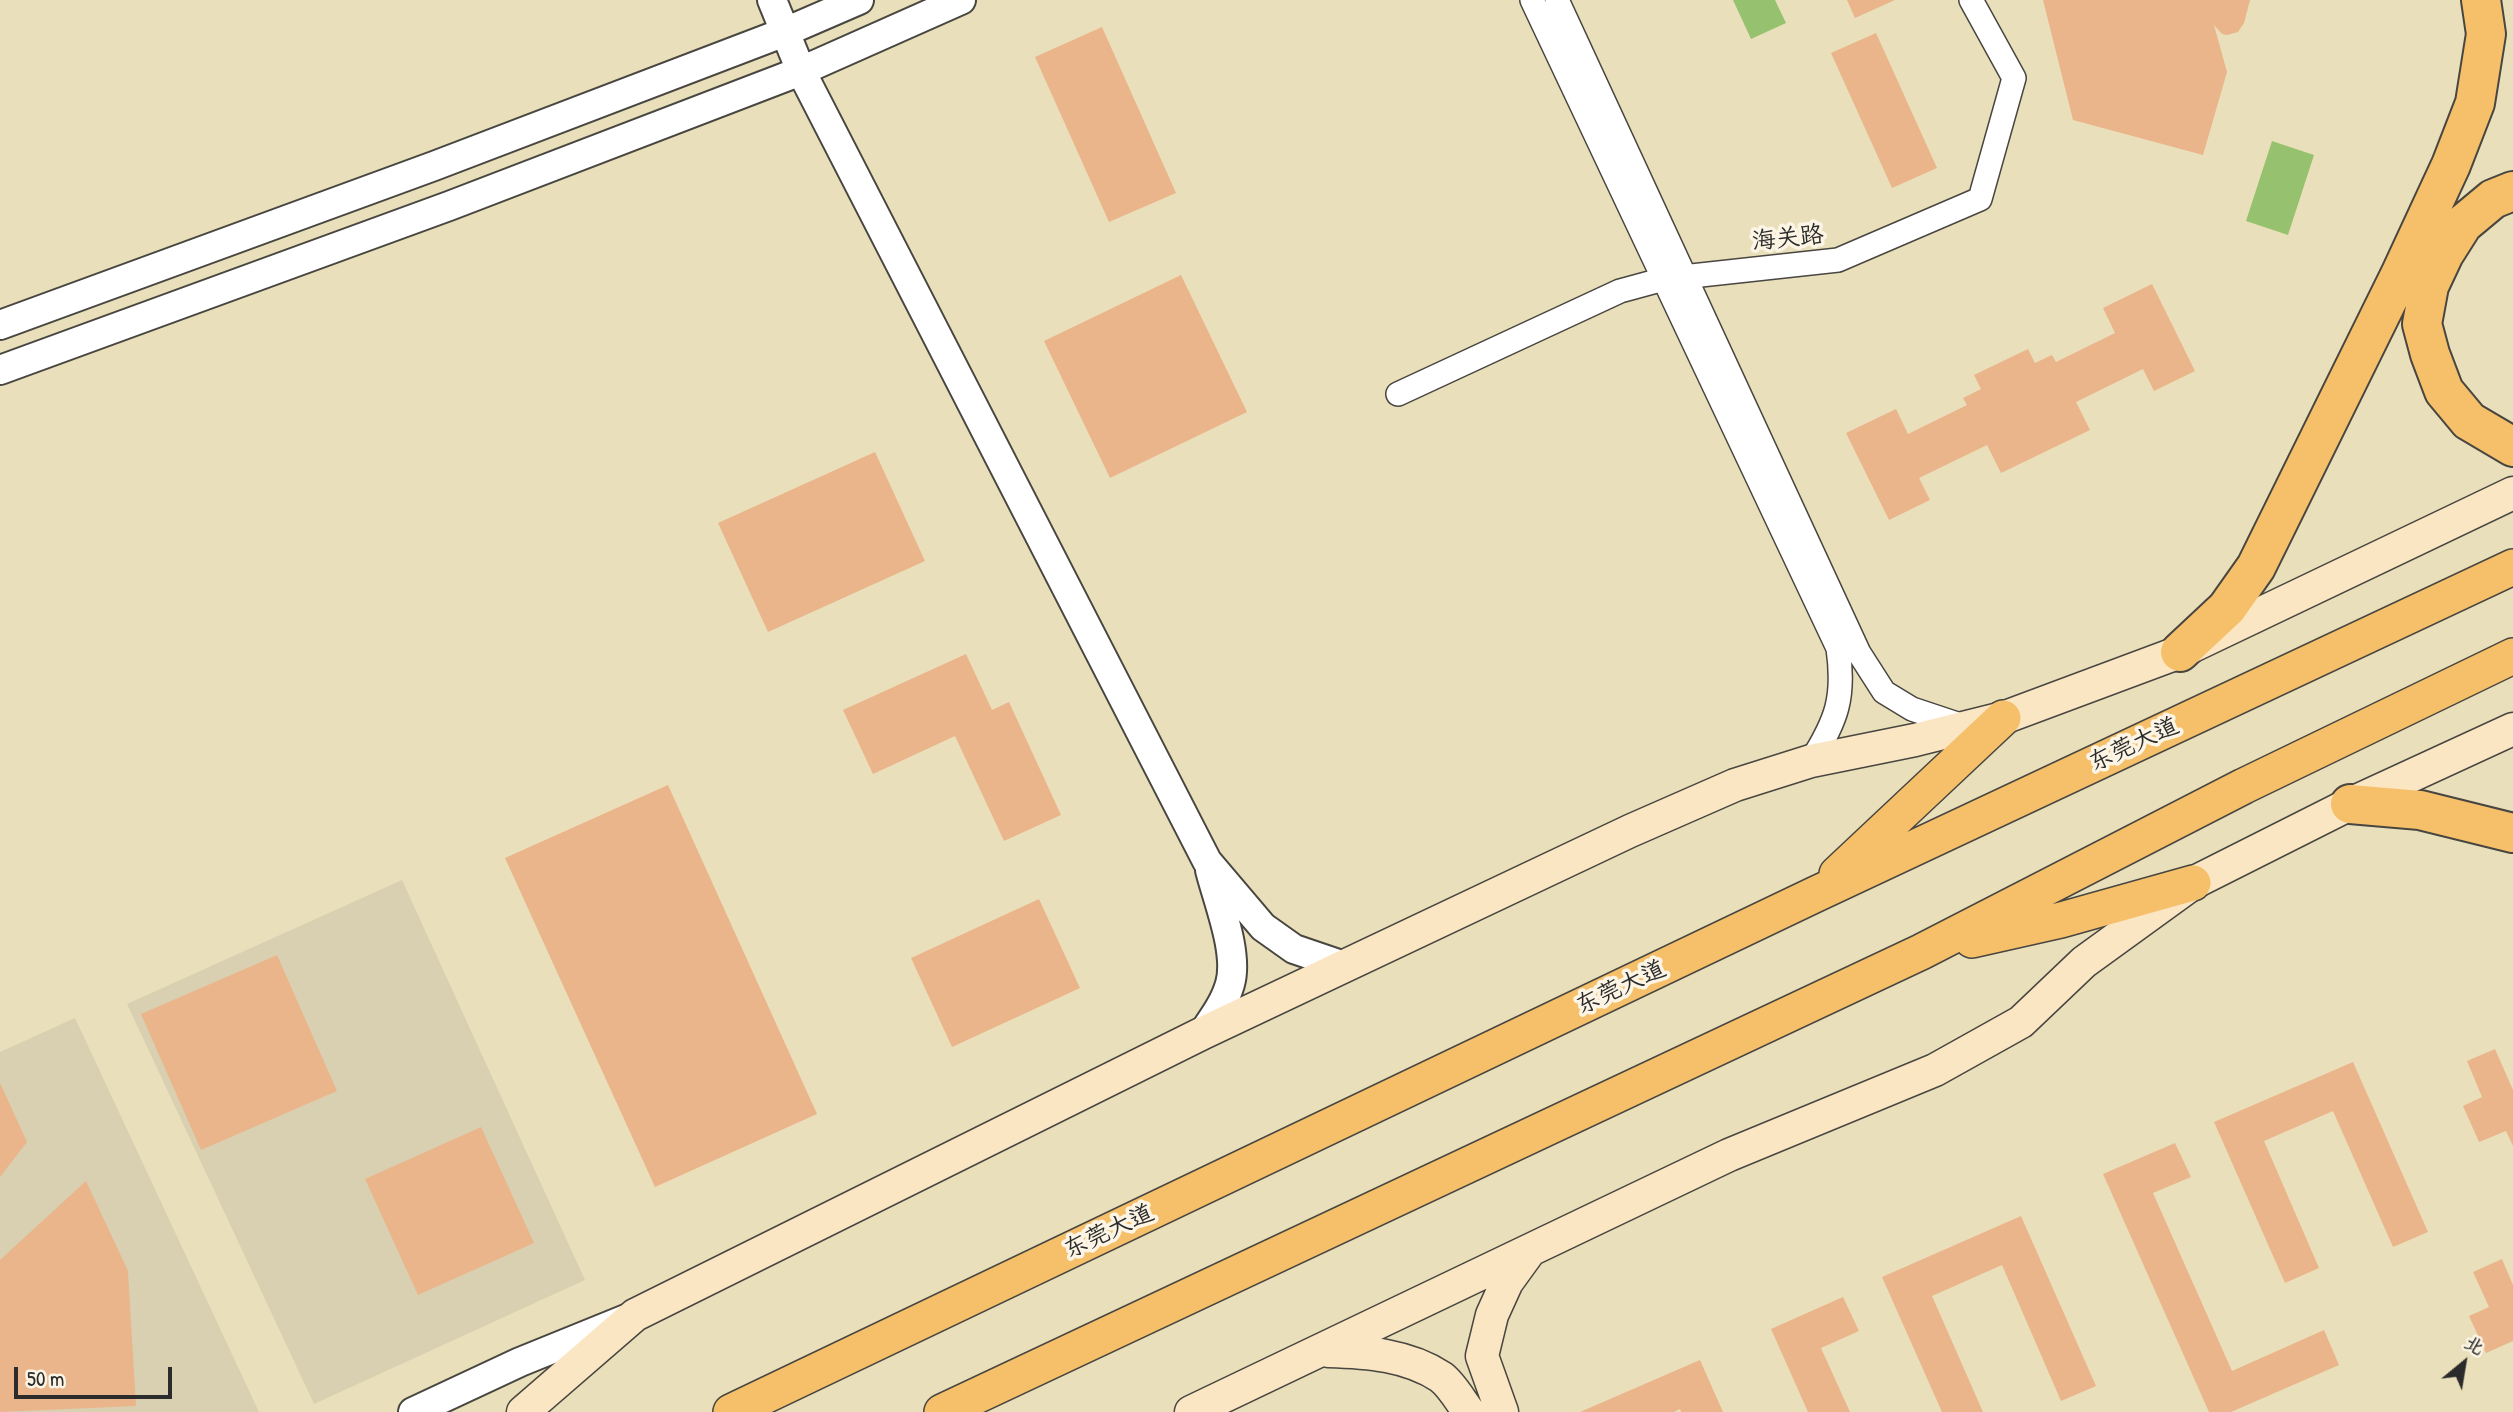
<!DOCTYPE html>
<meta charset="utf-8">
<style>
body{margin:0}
#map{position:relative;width:2513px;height:1412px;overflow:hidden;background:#e9dfba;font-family:"Patrick Hand","LXGW WenKai TC",sans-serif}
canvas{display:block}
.north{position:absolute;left:2429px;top:1328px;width:70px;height:70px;-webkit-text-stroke:5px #fcf5e5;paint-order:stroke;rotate:30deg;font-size:19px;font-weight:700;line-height:28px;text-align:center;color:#2b2b2b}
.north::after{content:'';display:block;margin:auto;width:24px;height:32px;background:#2b2b2b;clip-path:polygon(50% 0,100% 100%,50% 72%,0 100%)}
.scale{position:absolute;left:14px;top:1367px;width:158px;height:32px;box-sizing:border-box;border:4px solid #2b2b2b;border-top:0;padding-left:9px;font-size:21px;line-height:24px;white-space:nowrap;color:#2b2b2b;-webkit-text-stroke:5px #fcf5e5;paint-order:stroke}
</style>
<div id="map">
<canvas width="2513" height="1412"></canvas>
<div class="north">北</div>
<div class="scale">50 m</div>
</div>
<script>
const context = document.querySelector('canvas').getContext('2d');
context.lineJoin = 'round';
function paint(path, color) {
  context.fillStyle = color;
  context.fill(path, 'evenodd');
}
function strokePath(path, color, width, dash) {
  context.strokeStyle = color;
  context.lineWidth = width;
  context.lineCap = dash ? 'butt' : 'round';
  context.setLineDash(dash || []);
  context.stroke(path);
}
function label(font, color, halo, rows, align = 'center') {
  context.font = font + ' "Patrick Hand","LXGW WenKai TC",sans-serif';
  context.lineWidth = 7;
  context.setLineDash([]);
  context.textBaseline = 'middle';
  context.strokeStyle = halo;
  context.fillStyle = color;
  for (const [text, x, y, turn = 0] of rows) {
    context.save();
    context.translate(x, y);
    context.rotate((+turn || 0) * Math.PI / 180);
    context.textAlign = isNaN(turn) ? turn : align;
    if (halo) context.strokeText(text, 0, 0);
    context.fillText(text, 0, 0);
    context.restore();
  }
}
const built = new Path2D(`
 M402,880L585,1280L314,1404L127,1004Z
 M75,1018L259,1412H0V1052Z`);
const green = new Path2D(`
 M1733,0H1775L1786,23L1751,39Z
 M2272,141L2314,155L2288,235L2246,221Z`);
const building = new Path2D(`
 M1847,0H1895L1855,18Z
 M2043,0H2250L2244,23L2238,32L2227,35L2222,34L2214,25L2227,72L2203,155L2073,120Z
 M1102,27L1176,193L1109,222L1035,57Z
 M1876,33L1937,168L1892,188L1831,53Z
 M1181,275L1247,412L1110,478L1044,341Z
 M2152,284L2195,371L2154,391L2143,369L2076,402L2090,430L2001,473L1987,445L1919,478L1930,500L1889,520L1846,433L1896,409L1908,434L1967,405L1963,398L1981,389L1974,375L2028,349L2035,363L2052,355L2056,362L2115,333L2103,308Z
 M875,452L925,561L768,632L718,523Z
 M966,654L992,710L1009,702L1061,815L1004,841L955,736L873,774L843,710Z
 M668,785L817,1114L655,1187L505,858Z
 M1039,899L1080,988L952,1047L911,958Z
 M277,955L337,1091L201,1150L141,1014Z
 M2495,1049L2513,1090V1146L2506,1131L2479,1142L2463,1106L2482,1097L2467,1061Z
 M2353,1062L2428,1232L2393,1247L2333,1111L2264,1141L2319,1268L2285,1283L2214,1122Z
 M0,1083L27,1142L0,1177Z
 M481,1127L534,1243L418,1295L365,1179Z
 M2175,1143L2191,1177L2153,1193L2232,1371L2324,1330L2339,1365L2231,1412H2209L2103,1174Z
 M86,1181L128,1271L136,1406L0,1412V1260Z
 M2021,1216L2096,1386L2061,1401L2002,1265L1932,1296L1983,1412H1942L1882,1277Z
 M2502,1259L2513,1285V1341L2486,1353L2469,1316L2489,1307L2473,1272Z
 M1843,1297L1859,1331L1821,1348L1850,1412H1808L1771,1329Z
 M1700,1360L1723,1412H1681L1680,1409L1674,1412H1580Z`);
const minor = new Path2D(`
 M1532,0L1838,648C1845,697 1837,720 1811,761
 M1557,0L1859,653L1884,692L1912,709L1966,727
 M1398,394L1620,291L1664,279L1838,260L1980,199L2014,78L1971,0`);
const tertiary = new Path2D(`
 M772,0L801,71L1207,861L1263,927L1294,949L1344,966
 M0,325L434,166L785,32L859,0
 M0,370L449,206L801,71L961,0
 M1203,1033C1214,1017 1225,1002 1230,984C1239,953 1218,902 1210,870
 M413,1412L520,1362L626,1319`);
const secondary = new Path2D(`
 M1328,1351C1367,1352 1408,1355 1441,1377C1452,1385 1461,1402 1469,1412
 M523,1412L635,1315L1203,1033L1630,831L1735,785L1811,761L1915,740L2003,718L2180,652L2513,493
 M1191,1412L1729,1155L1935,1070L2021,1022L2084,962L2193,883L2350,804L2513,729
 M1502,1412L1482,1356L1492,1315L1507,1282L1528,1253`);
const primary = new Path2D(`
 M1837,874L2003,718
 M1972,940L2061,920L2193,883
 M731,1412L1814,895L2513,567
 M942,1412L1921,952L2244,786L2513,656`);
const trunk = new Path2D(`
 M2513,191L2493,199L2463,224L2444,254L2429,286L2422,324L2430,354L2444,391L2469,421L2513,447
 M2180,652L2227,608L2256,567L2400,275L2451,165L2475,103L2486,34L2481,0
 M2350,804L2420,810L2513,833`);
const streetNames = [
 ["海关路",1788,239,-6],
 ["东莞大道",2134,745,-25],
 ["东莞大道",1621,988,-25],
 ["东莞大道",1109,1232,-25]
];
paint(built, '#d9d0b1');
paint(green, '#96c26f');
paint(building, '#ebb58b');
strokePath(minor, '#484640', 26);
strokePath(tertiary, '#484640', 32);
strokePath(secondary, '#484640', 35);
strokePath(primary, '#484640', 38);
strokePath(trunk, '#484640', 42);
strokePath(minor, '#fff', 23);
strokePath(tertiary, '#fff', 28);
strokePath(secondary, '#fbe6c4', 32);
strokePath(primary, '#f6c06b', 35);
strokePath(trunk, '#f6c06b', 38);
label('24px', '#2b2b2b', '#fcf5e5', streetNames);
</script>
